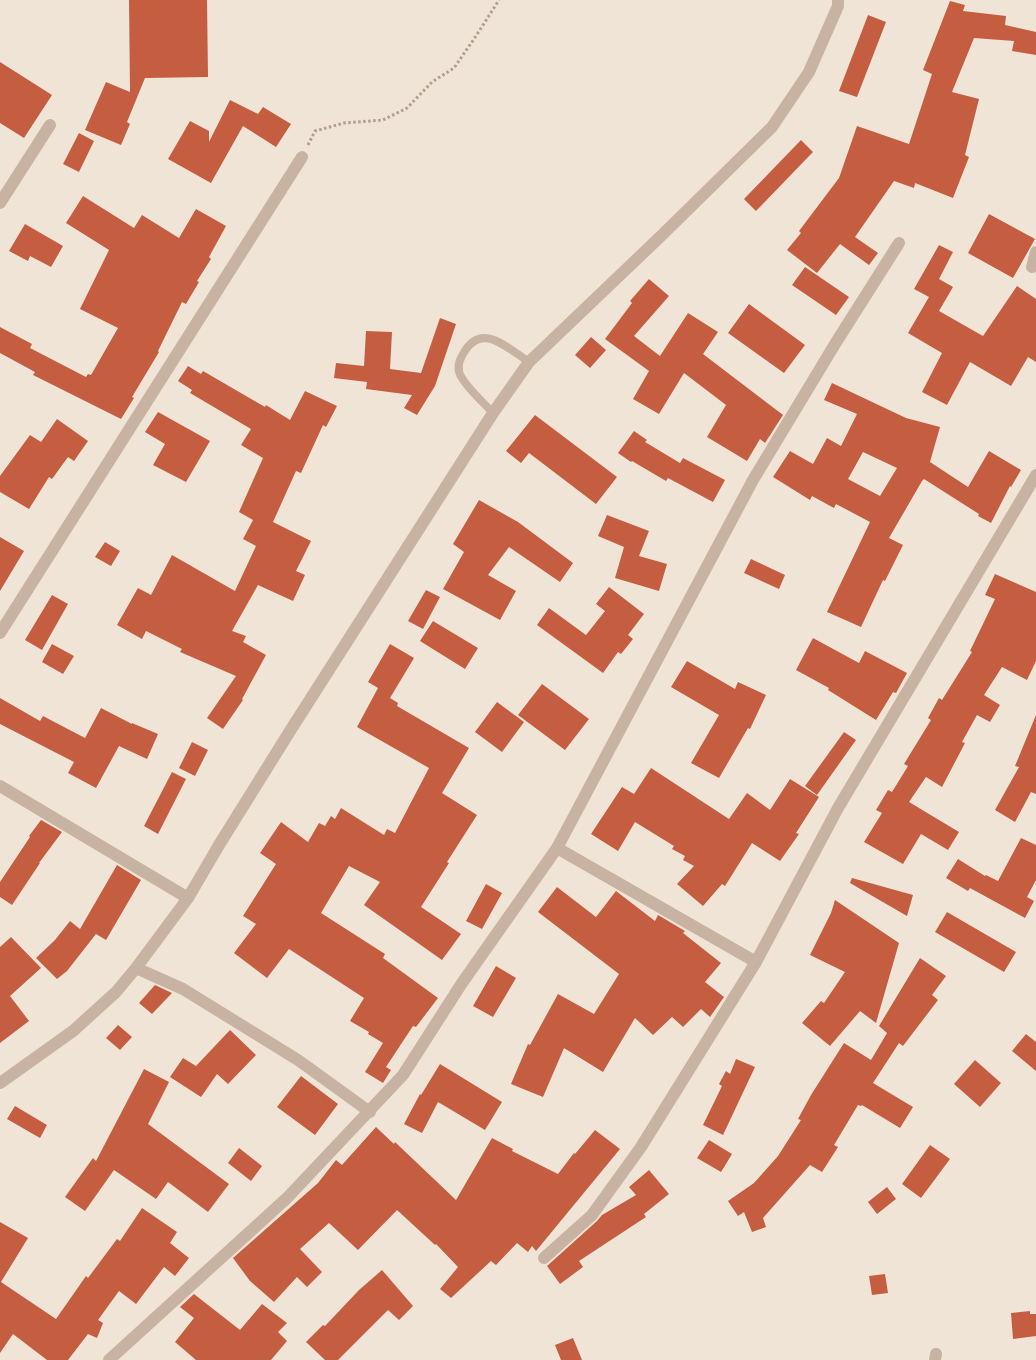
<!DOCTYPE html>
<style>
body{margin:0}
canvas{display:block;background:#f0e4d7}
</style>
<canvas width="1036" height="1360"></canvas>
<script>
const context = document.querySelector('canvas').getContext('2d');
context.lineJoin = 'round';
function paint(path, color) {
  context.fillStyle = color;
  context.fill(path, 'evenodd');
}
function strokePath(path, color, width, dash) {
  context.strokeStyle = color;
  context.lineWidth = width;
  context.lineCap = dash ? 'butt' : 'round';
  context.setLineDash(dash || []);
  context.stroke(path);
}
const building = new Path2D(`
 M129,0H207L208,77L145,78L127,122L130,124L121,145L85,130L106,82L130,92Z
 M950,1L965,5L963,11L1006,16L1005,25L1036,32V55L1012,51L1014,41L974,38L952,92L979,99L965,155L969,157L953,198L915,183L914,188L894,181L855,237L878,253L869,265L840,244L817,273L787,250L801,233L799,231L839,178L857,126L909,144L932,74L923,70Z
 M868,15L886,22L857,97L839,91Z
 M0,62L52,95L24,138L0,123Z
 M230,100L258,114L263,107L291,124L276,147L243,126L211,183L168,159L190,121L209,131V142Z
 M79,133L94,141L79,172L63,164Z
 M801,140L813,152L756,211L744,199Z
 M83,196L134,228L142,215L179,238L196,209L226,226L209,257L211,259L197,281L199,282L186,304L182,302L158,351L159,352L132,397L134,398L121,419L33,375L35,372L0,353V327L32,344L30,348L86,377L88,374L91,375L118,328L80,309L109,250L66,223Z
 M989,214L1035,239L1013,278L968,253Z
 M25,224L63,246L51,267L30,256L28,261L9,251Z
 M939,245L953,252L939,279L953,287L939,311L983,336L1017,286L1036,299V362L1028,357L1011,386L970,362L947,405L922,392L942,353L908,333L929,297L914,289Z
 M805,267L849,297L836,315L792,285Z
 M649,279L669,296L634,336L660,356L688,313L718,332L703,354L783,415L765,443L760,439L747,461L707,437L726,405L684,373L659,414L633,399L649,371L605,339L632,303L630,301Z
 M749,304L805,345L784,373L728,333Z
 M440,318L456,324L435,386L417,415L404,408L412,395L366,389L367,382L334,378L336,363L364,366L366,331L392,332L390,369L421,373Z
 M591,337L606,350L590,368L575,355Z
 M188,366L201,374L203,371L265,407L266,405L290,420L305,391L337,406L326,427L323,425L301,473L296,471L273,522L311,541L296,571L305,575L293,601L258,585L232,631L246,636L243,642L266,655L242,699L243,700L223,729L207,718L236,676L180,652L182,649L146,631L142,639L117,625L138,588L151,595L172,555L235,591L256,546L243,539L253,520L239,512L263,458L241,445L251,429L190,393L192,390L178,381Z
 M832,383L906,418L940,427L930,462L968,487L989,451L1021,470L1011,487L1010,486L991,523L978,516L979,514L924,479L922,481L889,538L903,545L885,581L883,580L861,627L827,612L870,522L836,504L834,508L812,496L810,500L773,477L790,451L813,464L827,438L841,446L857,414L824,400ZM863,452L897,468L880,496L848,479Z
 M158,412L210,441L186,482L153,465L165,444L145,432Z
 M535,415L617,477L596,504L529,453L521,463L506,451Z
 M57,419L88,441L74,461L68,457L52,479L49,477L29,509L0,492V476L30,435L41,442Z
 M634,431L647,440L645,442L680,463L683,458L725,480L713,502L668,478L666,481L632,461L631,462L618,453Z
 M479,500L518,522L573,563L560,582L509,547L488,575L516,591L500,620L443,589L464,552L453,544Z
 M607,515L649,531L639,556L667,564L659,591L615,578L624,547L598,536Z
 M0,537L24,551L0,591Z
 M105,542L120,551L111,566L95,557Z
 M751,559L785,575L779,589L744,573Z
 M995,574L1036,592V661L1027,680L1002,667L984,695L1000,705L990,722L977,715L962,742L965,743L942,787L926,777L909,802L959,832L948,850L921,834L903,864L864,842L882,813L876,810L888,790L892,792L908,766L904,764L931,720L928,718L939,698L942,700L972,652L970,651L995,599L985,595Z
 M609,587L644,614L628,635L633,639L621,654L618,652L603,673L537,625L549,608L586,635L605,611L596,604Z
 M426,590L440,597L423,629L408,621Z
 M52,595L68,604L42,650L25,640Z
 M433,621L478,648L465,669L420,641Z
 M813,638L859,663L865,651L907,673L896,693L893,692L876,720L828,690L829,688L796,670Z
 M52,644L74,656L63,674L42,662Z
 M390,644L414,658L390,698L398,703L397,706L469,748L442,793L477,815L447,862L449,863L421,907L461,934L442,960L364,905L380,882L349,866L321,913L385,954L383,958L438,998L416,1027L413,1026L386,1067L391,1070L383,1083L365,1072L383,1043L368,1034L369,1032L350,1021L364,998L289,949L267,978L234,953L256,924L243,916L276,864L260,853L281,822L308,842L319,823L325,826L331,816L335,819L341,808L384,835L387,829L395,833L429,768L357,727L378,688L368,682Z
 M687,661L735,689L738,682L766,695L750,729L748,728L719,778L691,763L719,715L671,687Z
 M542,684L589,719L565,750L518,715Z
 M0,698L40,721L43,716L85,738L101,708L132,724V723L158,734L147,759L119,746L96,788L68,773L74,762L0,724Z
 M497,702L524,722L502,752L475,732Z
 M1036,715V794L1031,792L1015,822L995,810L1019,767L1015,766Z
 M844,732L856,740L817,795L805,786Z
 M192,742L208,750L195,776L179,768Z
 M651,768L729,819L747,793L770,810L790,779L819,797L796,833L799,834L780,861L752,843L725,886L722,884L703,906L677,884L694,866L683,860L685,856L672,849L674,846L635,822L618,851L591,834L622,787L634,794Z
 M172,772L186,779L158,834L144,826Z
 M41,820L62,832L39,863H40L12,905L0,897V882L30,837L29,836Z
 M1021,838L1036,845V880L1027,897L1034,901L1025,918L970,888L968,891L946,878L958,859L985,876L986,875L998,881Z
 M117,865L141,880L106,940L96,934L67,971L57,979L36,958L55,940L70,921L80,929Z
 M852,878L913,895L907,916L850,883Z
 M486,884L502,893L482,929L466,921Z
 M557,887L596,917L616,891L655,921L658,915L685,931L683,933L721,963L705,982L724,997L710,1017L701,1009L683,1027L672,1017L653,1035L635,1018L603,1072L564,1048L543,1097L511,1084L528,1044L530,1045L558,994L594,1014L619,974L538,912Z
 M835,900L899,943L876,1023L860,1011L830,1046L802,1023L821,1001L824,1003L845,972L810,955L831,913Z
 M947,912L1016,952L1004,972L935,932Z
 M11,937L41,968L10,996L29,1021L0,1043V947Z
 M920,958L946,976L932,995L938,1000L903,1046L899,1043L873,1083L913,1107L900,1128L862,1105L861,1106L858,1105L834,1145L838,1147L822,1172L810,1165L763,1218L766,1227L752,1232L744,1212L738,1216L728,1201L754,1183L778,1156L801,1120L798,1119L811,1095L844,1043L871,1060L887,1033L879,1026Z
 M496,966L516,978L493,1017L473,1006Z
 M155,985L172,993L152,1014L139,1003Z
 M118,1025L132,1037L120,1050L106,1038Z
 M230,1030L256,1055L228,1084L217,1074L201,1097L170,1077L183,1058L196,1066Z
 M1026,1034L1036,1042V1071L1012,1051Z
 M736,1059L755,1067L723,1135L703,1125L722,1086L719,1084L726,1071L730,1074Z
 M975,1060L1001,1083L980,1107L954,1084Z
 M440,1064L502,1102L485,1130L438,1102L422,1133L404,1124L420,1094L421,1095Z
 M144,1069L169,1082L148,1124L229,1184L208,1212L168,1182L156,1199L114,1170L85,1211L65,1197L93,1158L96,1161Z
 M301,1076L338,1104L315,1135L277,1107Z
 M15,1106L47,1125L40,1138L7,1119Z
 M376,1127L394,1144L395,1142L456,1200L492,1138L513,1149L512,1151L558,1174L574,1153L575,1154L595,1130L620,1149L536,1251L532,1246L528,1252L517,1243L496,1265L491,1261L451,1298L440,1289L458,1267L436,1244L435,1245L397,1210L358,1250L329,1223L300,1249L322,1272L307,1287L297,1277L274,1302L250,1281L233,1258L318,1183L336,1160L342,1165Z
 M709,1140L732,1154L721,1172L697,1158Z
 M930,1145L950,1159L921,1198L902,1184Z
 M239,1148L262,1166L251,1181L228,1163Z
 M649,1170L669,1194L644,1214L646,1217L579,1261L583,1267L560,1284L547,1266L597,1221L602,1215L636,1195L629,1187Z
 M887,1187L896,1199L877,1214L868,1202Z
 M142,1208L177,1232L170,1243L189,1258L175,1276L164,1267L136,1304L119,1291L98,1320L103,1323L97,1338L88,1334L68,1360H47L13,1334L0,1353V1222L28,1238L1,1282L56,1319L86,1276L88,1278L117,1239L120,1241Z
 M382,1270L413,1306L399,1320L388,1310L338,1360H325L306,1342L323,1325L325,1326L359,1290Z
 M885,1274L888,1293L872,1295L869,1276Z
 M194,1294L240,1330L262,1304L287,1323L278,1332L287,1341L271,1360H196L175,1342L194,1318L180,1307Z
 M1030,1311V1314H1036V1336L1013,1339L1011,1313Z
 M573,1338L582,1360H561L555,1345Z`);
const path = new Path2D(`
 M308,145L315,131L344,123L383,120L407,108L432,82L454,68L476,36L499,0`);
const lane = new Path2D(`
 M493,413C484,403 469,390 462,378C457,371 458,363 462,356C480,320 506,347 529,362`);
const street = new Path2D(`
 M0,203L50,125
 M1032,267L1036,252
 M0,633L302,157
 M0,786L188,898
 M557,848L756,962
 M136,968L183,989L298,1060L370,1112
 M0,1083L73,1031L116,992L136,968L188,898L219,845L290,731L493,413L529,362L661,236L772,127L809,72L838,6V0
 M544,1258L592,1215L641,1147L756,962L838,808L1036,475
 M109,1360L287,1198L403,1075L462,983L557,848L753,480L835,344L899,243
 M935,1360L936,1354`);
paint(building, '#c55d41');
strokePath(path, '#b39d8e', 3, [2.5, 2.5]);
strokePath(lane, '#c8b3a3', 8);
strokePath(street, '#c8b3a3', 12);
</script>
